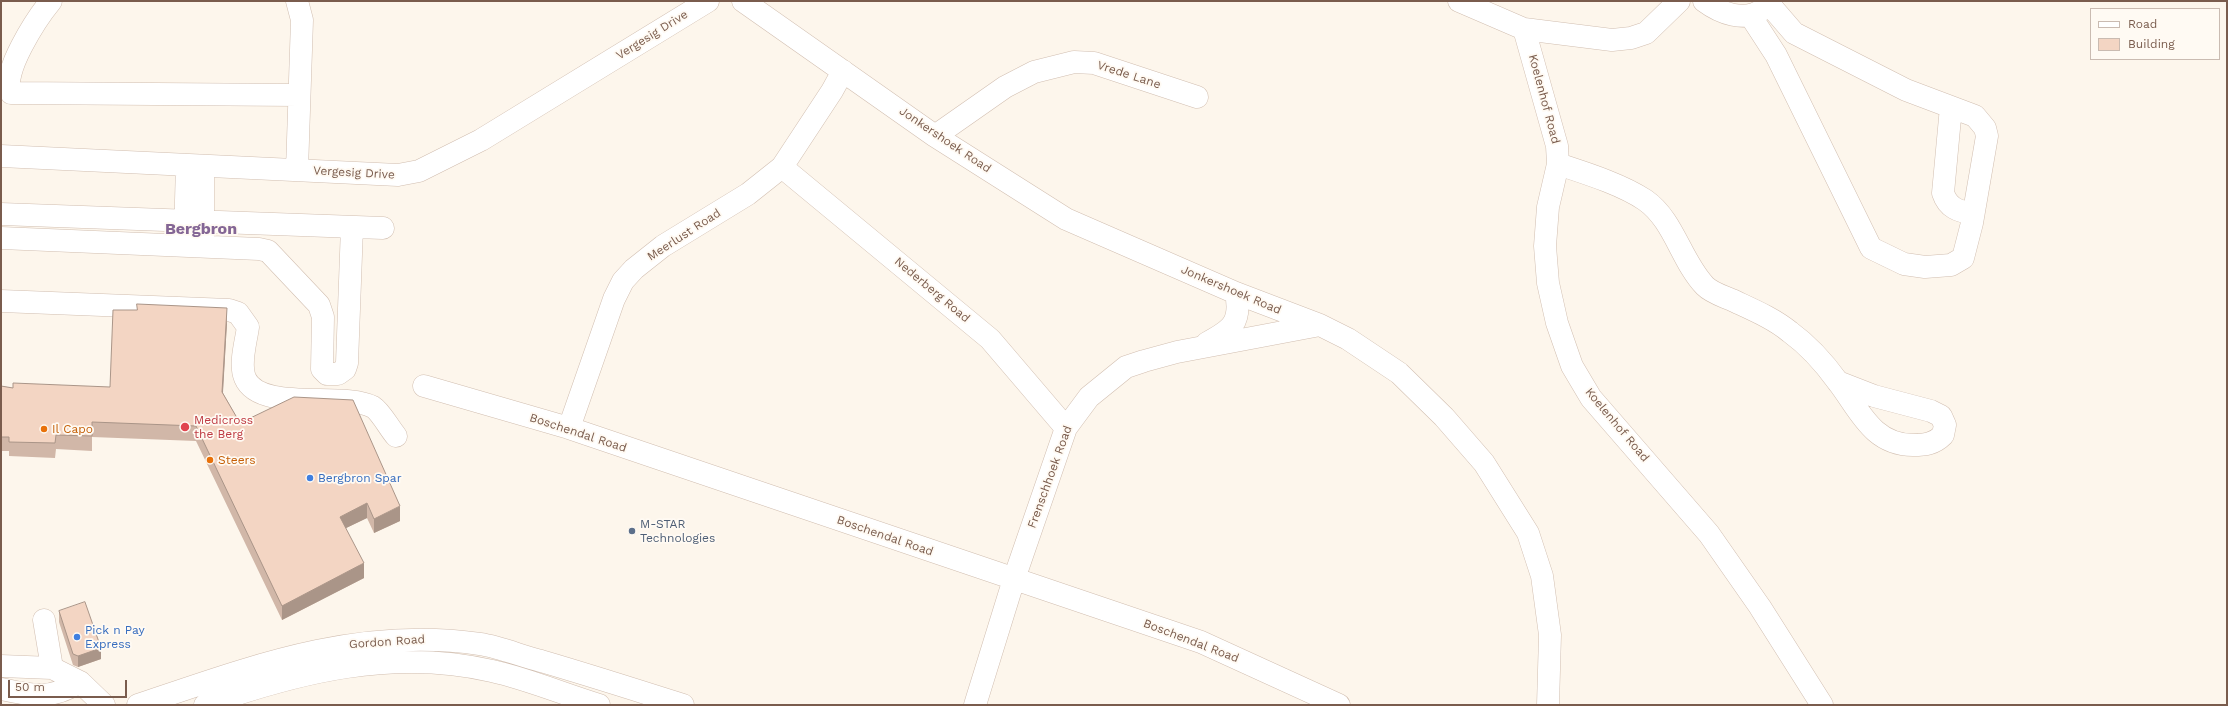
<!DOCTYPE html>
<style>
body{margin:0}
#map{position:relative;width:2228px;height:706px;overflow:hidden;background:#fdf6ec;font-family:"Work Sans",sans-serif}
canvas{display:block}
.frame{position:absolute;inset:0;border:2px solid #7a5c4d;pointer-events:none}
.legend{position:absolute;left:2090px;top:8px;width:130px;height:52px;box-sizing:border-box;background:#fffaf3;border:1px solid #cabbb1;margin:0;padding:5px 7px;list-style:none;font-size:12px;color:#7a5c4d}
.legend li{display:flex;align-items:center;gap:8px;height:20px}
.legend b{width:20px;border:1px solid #cabbb1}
.scale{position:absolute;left:8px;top:680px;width:119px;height:18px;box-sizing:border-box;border:2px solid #7a5c4d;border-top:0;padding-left:5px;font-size:12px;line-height:14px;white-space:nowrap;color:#7a5c4d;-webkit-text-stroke:3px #fffaf3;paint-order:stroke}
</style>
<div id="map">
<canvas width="2228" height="706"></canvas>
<div class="frame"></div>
<ul class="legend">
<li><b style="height:5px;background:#fff"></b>Road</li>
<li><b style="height:11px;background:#f3d5c3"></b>Building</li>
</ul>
<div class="scale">50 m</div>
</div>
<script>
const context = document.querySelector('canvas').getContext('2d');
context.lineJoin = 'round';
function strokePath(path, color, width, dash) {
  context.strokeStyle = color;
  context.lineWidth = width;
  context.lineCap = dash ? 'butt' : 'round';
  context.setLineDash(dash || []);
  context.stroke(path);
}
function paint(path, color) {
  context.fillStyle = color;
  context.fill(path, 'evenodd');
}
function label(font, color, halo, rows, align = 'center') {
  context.font = font + ' "Work Sans",sans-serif';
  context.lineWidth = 3.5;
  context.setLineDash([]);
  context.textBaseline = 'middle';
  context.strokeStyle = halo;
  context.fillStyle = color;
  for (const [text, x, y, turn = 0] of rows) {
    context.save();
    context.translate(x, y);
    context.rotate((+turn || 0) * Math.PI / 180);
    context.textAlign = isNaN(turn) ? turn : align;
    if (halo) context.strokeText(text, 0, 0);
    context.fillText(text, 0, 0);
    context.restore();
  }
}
const minor = new Path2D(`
 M51,1C37,18 0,74 11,93L299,95
 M743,1L935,136L1066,219L1236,293L1320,325L1348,339L1399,373L1444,417L1484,463L1528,533L1542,576L1550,635L1548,705
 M1459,1L1524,29L1612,40L1631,38L1646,33L1679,1
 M1704,1C1720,13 1745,23 1763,9
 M1750,15L1776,55L1871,248L1904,264L1925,267L1951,265L1963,258L1972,223L1987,136L1985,128L1975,116L1906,90L1794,33L1769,4
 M1524,29L1557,146L1558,164L1548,207L1545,246L1548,283L1557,323L1572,366L1591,398L1709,534L1760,607L1822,705
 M1951,107L1943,193C1948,208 1958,211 1973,214
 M935,136L1005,87L1034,72L1074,62L1094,63L1197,97
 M1,156L398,175L419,171L481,140L708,1
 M1558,164C1585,173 1621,184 1645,200C1674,220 1681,261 1705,286C1712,293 1723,296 1732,300C1751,309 1773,318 1790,332C1808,345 1825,364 1838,382C1859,409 1872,445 1913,445C1925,445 1934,444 1943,435L1945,425L1941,416L1931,411L1874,396L1838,382
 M782,167L990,339L1066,428
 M297,170L302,20L297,1
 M1,214L383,228
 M203,235V166
 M185,236L187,165
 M1,238L259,249L268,251L319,305L323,317L322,369L327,374H338L345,369L347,363L352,227
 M1,301L229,310L238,313L248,327C246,342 239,364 245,378C260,413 343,391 373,407C381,412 389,428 396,436
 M1207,343C1231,330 1242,323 1236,293
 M424,386L569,428L1201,642L1339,705
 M569,428L614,299L623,281L634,269L663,246L748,194L782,167L832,91L843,71
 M44,620L52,668
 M1,666L52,668L80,682L104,705
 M1,689C33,696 51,700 80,682
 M138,705C251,667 358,626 480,644C500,647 521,656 541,661C589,675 636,690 683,705
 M205,705C298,672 394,648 492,671C528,679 563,694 599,705
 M975,705L1014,579L1066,428L1089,397L1126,367L1144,361L1177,352L1320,325`);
const wall = new Path2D(`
 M227,322L223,393L240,423L400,521L374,533L367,518L346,528L364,578L282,620L196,441L92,437V451L56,449L55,458L9,456V451H1V386L13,388L110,387Z
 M59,611L101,659L78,667L73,665L59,622Z`);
const shadedWall = new Path2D(`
 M227,308V322L222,407V392Z
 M367,503V518L340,531V517Z
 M400,506V521L374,533V519Z
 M364,563V578L282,620V606Z
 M101,648V659L78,667V656Z`);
const building = new Path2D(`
 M137,304L227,308L222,392L240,423L294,397L353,400L400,506L374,519L367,503L340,517L364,563L282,606L196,426L92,422V436L56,435L55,443L9,442V437H1V386L13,388V383L110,387L113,310H137Z
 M85,602L101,648L78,656L73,654L59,611Z`);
const markers = [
 [185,427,5,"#e0444e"],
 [44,429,4,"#e8710a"],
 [210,460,4,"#e8710a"],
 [310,478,4,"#3f7fe0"],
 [632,531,4,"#5c6f8a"],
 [77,637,4,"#3f7fe0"]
];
const streetNames = [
 ["Vergesig Drive",652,35,-32],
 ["Vrede Lane",1129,75,18],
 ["Koelenhof Road",1544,99,75],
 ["Jonkershoek Road",945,140,34],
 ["Vergesig Drive",354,173,3],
 ["Meerlust Road",684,235,-33],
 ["Nederberg Road",932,290,40],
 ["Jonkershoek Road",1231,290,23],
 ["Koelenhof Road",1617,425,50],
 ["Boschendal Road",578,433,18],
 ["Frenschhoek Road",1050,477,-70],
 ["Boschendal Road",885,536,19],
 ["Boschendal Road",1191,641,21],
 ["Gordon Road",387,642,-4]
];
const healthNames = [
 ["Medicross",194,420],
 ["the Berg",194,434]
];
const foodNames = [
 ["Il Capo",52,429],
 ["Steers",218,460]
];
const shopNames = [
 ["Bergbron Spar",318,478],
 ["Pick n Pay",85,630],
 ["Express",85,644]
];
const serviceNames = [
 ["M-STAR",640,524],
 ["Technologies",640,538]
];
const districtNames = [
 ["Bergbron",201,229]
];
strokePath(minor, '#d1beb0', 23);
strokePath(minor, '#fff', 22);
paint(wall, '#d1b7a8');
paint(shadedWall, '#aa9588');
paint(building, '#f3d5c3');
strokePath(building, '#aa9588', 1);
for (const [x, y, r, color] of markers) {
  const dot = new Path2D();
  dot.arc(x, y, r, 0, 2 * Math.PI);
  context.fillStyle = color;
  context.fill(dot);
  strokePath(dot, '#fffaf3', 1.5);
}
label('12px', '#7a5c4d', '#fffaf3', streetNames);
label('12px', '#be3a42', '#fffaf3', healthNames, 'left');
label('12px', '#c56008', '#fffaf3', foodNames, 'left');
label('12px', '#366cbe', '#fffaf3', shopNames, 'left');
label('12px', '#4e5e75', '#fffaf3', serviceNames, 'left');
label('bold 16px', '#846695', '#fffaf3', districtNames);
</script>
